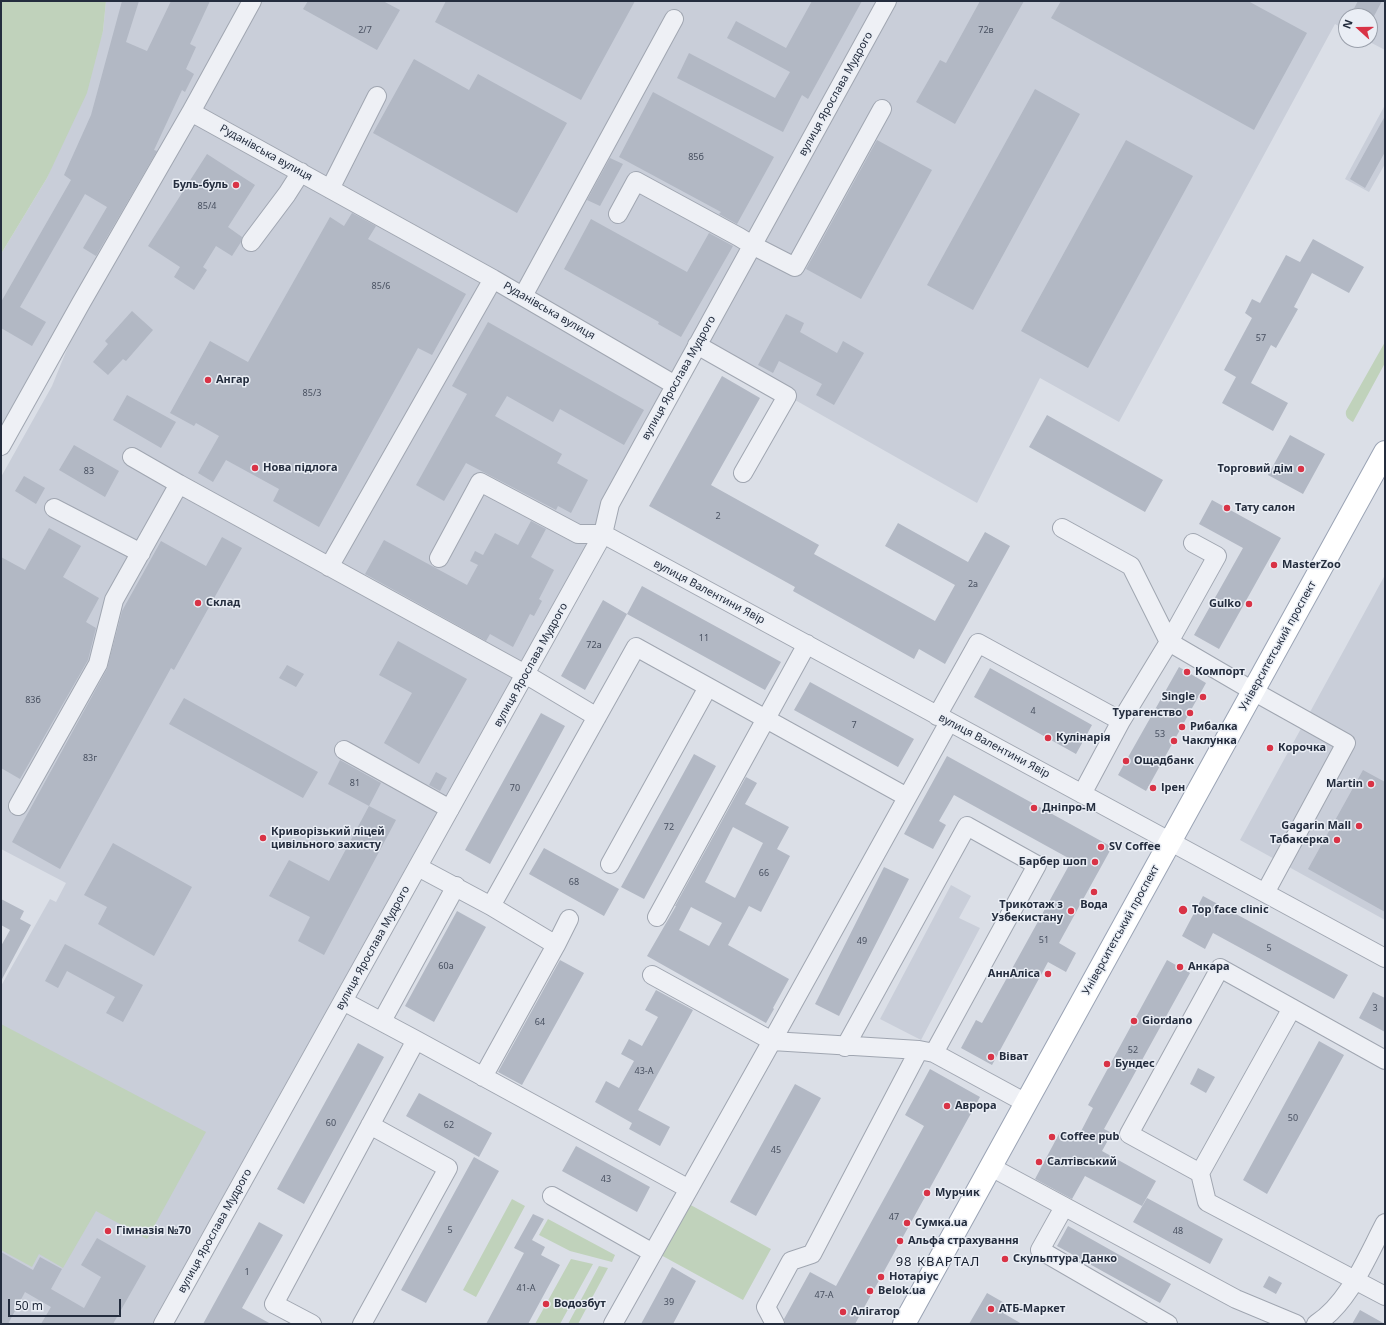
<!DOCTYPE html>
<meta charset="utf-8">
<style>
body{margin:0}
#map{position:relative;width:1386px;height:1325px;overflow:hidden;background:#dbdfe7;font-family:"Noto Sans",sans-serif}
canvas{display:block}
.frame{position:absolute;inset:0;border:2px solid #242d3e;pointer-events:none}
.north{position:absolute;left:1338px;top:8px;width:40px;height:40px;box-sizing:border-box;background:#eaeef5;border:1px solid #9ba1ac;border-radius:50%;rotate:291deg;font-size:11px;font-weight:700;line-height:16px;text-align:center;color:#242d3e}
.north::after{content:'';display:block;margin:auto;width:14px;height:18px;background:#d93346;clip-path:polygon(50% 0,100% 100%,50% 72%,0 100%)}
.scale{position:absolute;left:8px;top:1299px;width:113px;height:18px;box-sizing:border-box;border:2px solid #242d3e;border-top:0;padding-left:5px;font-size:12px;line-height:14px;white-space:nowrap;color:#242d3e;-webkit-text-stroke:3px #eaeef5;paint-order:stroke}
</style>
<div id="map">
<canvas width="1386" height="1325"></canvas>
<div class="frame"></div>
<div class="north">N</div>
<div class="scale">50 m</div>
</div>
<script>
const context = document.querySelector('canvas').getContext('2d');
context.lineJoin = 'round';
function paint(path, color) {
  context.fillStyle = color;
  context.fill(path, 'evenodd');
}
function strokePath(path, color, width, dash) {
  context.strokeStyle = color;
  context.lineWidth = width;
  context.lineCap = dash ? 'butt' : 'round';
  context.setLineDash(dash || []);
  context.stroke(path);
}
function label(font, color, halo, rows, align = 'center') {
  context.font = font + ' "Noto Sans",sans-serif';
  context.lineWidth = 3;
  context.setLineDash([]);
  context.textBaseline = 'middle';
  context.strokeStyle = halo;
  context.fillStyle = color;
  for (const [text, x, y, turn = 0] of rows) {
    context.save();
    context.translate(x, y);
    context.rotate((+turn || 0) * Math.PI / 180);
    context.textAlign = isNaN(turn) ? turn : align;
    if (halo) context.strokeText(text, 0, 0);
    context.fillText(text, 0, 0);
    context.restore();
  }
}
const built = new Path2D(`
 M106,1H245L1,436V254L47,178L103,31Z
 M259,1H1385V50L1366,40H1370V16H1346V30L1335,24L1119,422L1040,378L977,503L698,345L163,1324H1V986L50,899L56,902L66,883L1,849V477L52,386L85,305Z
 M1385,105V164L1369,192L1345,179Z
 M1385,575V920L1240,840Z
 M951,885L971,896L959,918L980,928L921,1040L880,1019Z`);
const green = new Path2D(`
 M1,1H106L103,31L87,93L47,178L1,254Z
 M1385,342V363L1353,422C1348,419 1345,417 1346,411Z
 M1,1024L206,1132L147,1239L96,1211L63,1268L39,1254L32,1267L1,1250Z
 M512,1199L525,1206L476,1297L463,1290Z
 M687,1203L771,1249L743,1300L659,1254Z
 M548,1219L615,1255L612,1262L570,1251L539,1235Z
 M571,1259L593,1264L560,1324H535Z
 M599,1266L608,1268L578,1324H568Z`);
const building = new Path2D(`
 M122,1H139L126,42L147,51L171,1H210L190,44L196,47L186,69L194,74L185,92L182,90L154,150L157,151L96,256L83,248L107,207L85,194L20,307L46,322L32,346L1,328V302L71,180L64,175L91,115Z
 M308,1H383L400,10L377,50L303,9Z
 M446,1H635L581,100L435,22Z
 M812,1H862L808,99L802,95L783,132L677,78L689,53L775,98L790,72L727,38L736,21L786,48Z
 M980,1H1024L955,124L916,102L940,60L946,63Z
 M1061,1H1248L1307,33L1254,130L1051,18Z
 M1358,1H1382L1374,16H1350Z
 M414,59L469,90L478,74L567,123L517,213L373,133Z
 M1035,89L1080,114L973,310L927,285Z
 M653,92L774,157L737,224L719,214L721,212L619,157Z
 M1385,116V152L1365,188L1350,179Z
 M877,140L932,170L861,299L806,269Z
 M1126,140L1193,176L1088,368L1021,331Z
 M207,154L255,185L228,227L242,237L241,242L232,256L216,246L203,267L207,270L194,290L174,277L180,267L148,246Z
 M610,158L623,164L600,206L587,200Z
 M352,213L376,226L368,239L466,294L432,355L418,348L319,527L273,501L279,489L226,460L213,482L198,473L219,436L196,423L194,426L170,413L210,341L248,362L330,217L344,226Z
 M591,219L687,272L709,233L733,246L681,337L658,324L659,322L564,269Z
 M1313,239L1364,267L1349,293L1312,273L1294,307L1298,309L1276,348L1271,345L1251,383L1288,403L1273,431L1222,403L1236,377L1224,370L1252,318L1245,313L1252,299L1260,303L1286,255L1300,262Z
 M132,311L153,330L126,361L123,359L108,375L93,362L108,344L105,341Z
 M786,314L804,323L800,332L837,353L843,341L864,353L834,405L816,395L822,384L779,361L773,373L758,365Z
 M488,322L644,410L624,445L560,409L553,422L507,396L495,416L562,454L557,463L588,480L571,513L558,506L556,510L466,463L444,501L416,485L467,394L452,386Z
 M722,376L760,398L711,485L819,545L814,554L935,621L955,585L885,546L898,523L968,562L985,532L1010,546L945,664L919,649L914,659L793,591L795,587L649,506Z
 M127,395L176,422L161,448L113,420Z
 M1047,415L1163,480L1145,512L1029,447Z
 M1290,435L1325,454L1303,494L1268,475Z
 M74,445L119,471L105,497L59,470Z
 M24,476L45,488L36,504L15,491Z
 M1212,500L1281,538L1219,649L1194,635L1243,548L1199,524Z
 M531,521L546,529L531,557L554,570L539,599L542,601L534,616L530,614L513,647L490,634L486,641L365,574L384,540L467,585L478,565L470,561L475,551L483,555L495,533L518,545Z
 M49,528L81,546L63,577L99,598L86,622L96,628L88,660L20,779L1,768V557L25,570Z
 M222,537L242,548L174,670L171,668L60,869L12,842L107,669L122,611L161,541L206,566Z
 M642,586L781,662L765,690L627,614Z
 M603,600L627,614L585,690L561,676Z
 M398,641L467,679L419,764L384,743L412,693L379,675Z
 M287,665L304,674L296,687L279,678Z
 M1179,667L1206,683L1146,791L1118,775Z
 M990,668L1092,725L1076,754L974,697Z
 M810,682L914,739L898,767L794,710Z
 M184,698L318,772L303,798L169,724Z
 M541,713L565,726L490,864L465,850Z
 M694,754L716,766L644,899L621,887Z
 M947,756L1112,847L1059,943L1076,953L1066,972L1048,962L992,1065L961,1048L976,1020L982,1023L1072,860L954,795L939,821L946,825L933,849L904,834Z
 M340,760L381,783L369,806L328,784Z
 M1363,770L1385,782V912L1308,869Z
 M436,772L447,778L440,791L429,785Z
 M746,777L757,783L745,804L789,827L777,849L790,856L761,912L749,906L728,945L789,979L773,1008L774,1009L766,1023L647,956L676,906H675ZM733,827L763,843L735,898L705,882ZM691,907L722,923L709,946L679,930Z
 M369,806L396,820L324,955L298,941L310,917L269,896L289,860L329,881Z
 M113,843L192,887L154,956L98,924L107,907L84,895Z
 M544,848L619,889L604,916L529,874Z
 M884,867L909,879L839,1016L815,1004Z
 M1203,896L1348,975L1334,999L1213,933L1205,949L1182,936Z
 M1,899L24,911L20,919L31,925L1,981V946L10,930L1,925Z
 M457,911L486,927L434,1022L405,1006Z
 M65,944L143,985L123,1022L106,1013L115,997L67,971L58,988L45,981Z
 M560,960L584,973L522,1085L498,1072Z
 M1167,960L1190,973L1104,1129L1112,1133L1102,1151L1156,1181L1142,1206L1085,1176L1072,1199L1035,1179L1060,1132L1076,1141L1093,1108L1088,1105Z
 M656,990L693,1010L638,1110L670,1127L660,1146L629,1129L632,1123L595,1102L606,1081L619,1088L634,1061L621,1054L629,1039L642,1046L658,1017L645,1010Z
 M1373,992L1385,998V1032L1359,1018Z
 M1319,1041L1344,1055L1267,1194L1243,1180Z
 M358,1043L384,1057L304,1204L277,1189Z
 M1198,1068L1215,1077L1206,1093L1190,1084Z
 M930,1069L980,1097L855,1324H785L784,1319L810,1272L836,1286L924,1126L905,1115Z
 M795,1084L821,1098L756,1216L730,1202Z
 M419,1093L492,1133L479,1157L406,1116Z
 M576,1146L650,1187L637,1212L562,1171Z
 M474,1157L499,1171L426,1303L401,1290Z
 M1147,1198L1223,1239L1210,1264L1133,1222Z
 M533,1214L544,1219L532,1240L545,1247L541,1255L560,1265L528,1324H486L524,1253L514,1248Z
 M259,1222L283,1235L242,1308L271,1324H203Z
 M1068,1226L1171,1284L1160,1303L1057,1246Z
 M97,1238L146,1266L113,1324H41L51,1307L25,1292L8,1324H1V1252L33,1270L40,1257L62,1269L51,1289L84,1308L101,1277L81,1265Z
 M672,1267L696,1281L673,1324H641Z
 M1269,1276L1282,1283L1276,1294L1263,1287Z
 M987,1293L1008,1305L1003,1313L1022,1324H969Z
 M1360,1310L1385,1324H1352Z`);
const minor = new Path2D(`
 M191,112L252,1
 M330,189L377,96
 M618,214L636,181L739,237L752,245L795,267L882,109
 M251,242L287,194L301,172
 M523,296L674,19
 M697,345L787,396L743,473
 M1,446L81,303L191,112L493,279L675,385
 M132,457L179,484
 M54,508L141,553
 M1062,528L1131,566L1169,642L1121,721
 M1193,543L1217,556L1169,642L1253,691L1346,743L1265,893
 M439,558L480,482L578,534H603L1385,958
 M329,567L493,279
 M937,716L978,643L1121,721L1082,794
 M344,750L450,809
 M18,806L98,664L114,600L179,484L525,674L597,717
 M610,864L708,687
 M418,867L491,906L556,945L569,919
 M491,906L636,647L907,797
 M657,917L807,644
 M652,975L772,1041L919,1050L934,1053L1026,1103
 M343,1001L416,1040L689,1189
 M1292,1008L1200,1173L1207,1202L1385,1296
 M382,1021L456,886
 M845,1047L967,826L1037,865L934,1053
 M483,1077L556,945
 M991,1167L1236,1299L1296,1324
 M1200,1173L1129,1134L1220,968L1385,1060
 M552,1196L653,1253
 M1064,1207L1040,1250L1168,1324
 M163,1324L603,534L610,504L887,1
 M312,1324L274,1304L416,1040
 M362,1324L448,1168L370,1125
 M613,1324L772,1041L949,722
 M775,1324L766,1307L791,1261L812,1254L919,1050
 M1316,1324C1349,1303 1367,1257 1385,1223`);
const major = new Path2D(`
 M904,1324L1385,452`);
const markers = [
 [236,185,4,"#d93346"],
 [208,380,4,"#d93346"],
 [255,468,4,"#d93346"],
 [1301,469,4,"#d93346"],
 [1227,508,4,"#d93346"],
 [1274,565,4,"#d93346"],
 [198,603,4,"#d93346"],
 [1249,604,4,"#d93346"],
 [1187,672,4,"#d93346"],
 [1203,697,4,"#d93346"],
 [1190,713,4,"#d93346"],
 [1182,727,4,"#d93346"],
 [1048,738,4,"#d93346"],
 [1174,741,4,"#d93346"],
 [1270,748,4,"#d93346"],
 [1126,761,4,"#d93346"],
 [1371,784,4,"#d93346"],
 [1153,788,4,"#d93346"],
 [1034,808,4,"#d93346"],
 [1359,826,4,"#d93346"],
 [263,838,4,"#d93346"],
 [1337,840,4,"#d93346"],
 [1101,847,4,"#d93346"],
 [1095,862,4,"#d93346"],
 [1094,892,4,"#d93346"],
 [1183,910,5,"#d93346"],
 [1071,911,4,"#d93346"],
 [1180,967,4,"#d93346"],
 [1048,974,4,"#d93346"],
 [1134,1021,4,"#d93346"],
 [991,1057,4,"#d93346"],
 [1107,1064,4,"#d93346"],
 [947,1106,4,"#d93346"],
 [1052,1137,4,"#d93346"],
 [1039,1162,4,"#d93346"],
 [927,1193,4,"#d93346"],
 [907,1223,4,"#d93346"],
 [108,1231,4,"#d93346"],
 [900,1241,4,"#d93346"],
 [1005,1259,4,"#d93346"],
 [881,1277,4,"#d93346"],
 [870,1291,4,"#d93346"],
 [546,1304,4,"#d93346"],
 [991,1309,4,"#d93346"],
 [843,1312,4,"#d93346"]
];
const numberNames = [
 ["2/7",365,30],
 ["72в",986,30],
 ["85б",696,157],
 ["85/4",207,206],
 ["85/6",381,286],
 ["57",1261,338],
 ["85/3",312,393],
 ["83",89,471],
 ["2",718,516],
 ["2а",973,584],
 ["11",704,638],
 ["72а",594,645],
 ["83б",33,700],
 ["4",1033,711],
 ["7",854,725],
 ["53",1160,734],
 ["83г",90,758],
 ["81",355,783],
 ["70",515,788],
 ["72",669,827],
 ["66",764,873],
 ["68",574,882],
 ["51",1044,940],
 ["49",862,941],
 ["5",1269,948],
 ["60а",446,966],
 ["3",1375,1008],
 ["64",540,1022],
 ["52",1133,1050],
 ["43-А",644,1071],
 ["50",1293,1118],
 ["60",331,1123],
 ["62",449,1125],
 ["45",776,1150],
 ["43",606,1179],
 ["47",894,1217],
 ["5",450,1230],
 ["48",1178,1231],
 ["1",247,1272],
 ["41-А",526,1288],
 ["47-А",824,1295],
 ["39",669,1302]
];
const streetNames = [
 ["вулиця Ярослава Мудрого",836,94,-61],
 ["Руданівська вулиця",266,153,29],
 ["Руданівська вулиця",549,311,30],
 ["вулиця Ярослава Мудрого",679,378,-61],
 ["вулиця Валентини Явір",709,592,28],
 ["Університетський проспект",1278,646,-61],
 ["вулиця Ярослава Мудрого",531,665,-61],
 ["вулиця Валентини Явір",994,746,28],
 ["Університетський проспект",1121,930,-61],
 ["вулиця Ярослава Мудрого",373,948,-61],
 ["вулиця Ярослава Мудрого",215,1231,-61]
];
const poiNames = [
 ["Буль-буль",228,185,"right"],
 ["Ангар",216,380],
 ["Нова підлога",263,468],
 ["Торговий дім",1293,469,"right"],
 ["Тату салон",1235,508],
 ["MasterZoo",1282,565],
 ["Склад",206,603],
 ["Gulko",1241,604,"right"],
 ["Компорт",1195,672],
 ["Single",1195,697,"right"],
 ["Турагенство",1182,713,"right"],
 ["Рибалка",1190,727],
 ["Кулінарія",1056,738],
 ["Чаклунка",1182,741],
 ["Корочка",1278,748],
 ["Ощадбанк",1134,761],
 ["Martin",1363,784,"right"],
 ["Ірен",1161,788],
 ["Дніпро-М",1042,808],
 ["Gagarin Mall",1351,826,"right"],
 ["Криворізький ліцей",271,832],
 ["цивільного захисту",271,845],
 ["Табакерка",1329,840,"right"],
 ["SV Coffee",1109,847],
 ["Барбер шоп",1087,862,"right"],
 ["Трикотаж з",1063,905,"right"],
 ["Узбекистану",1063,918,"right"],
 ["Вода",1094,905,"center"],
 ["Top face clinic",1192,910],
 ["Анкара",1188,967],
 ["АннАліса",1040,974,"right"],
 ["Giordano",1142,1021],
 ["Віват",999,1057],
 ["Бундес",1115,1064],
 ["Аврора",955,1106],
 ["Coffee pub",1060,1137],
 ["Салтівський",1047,1162],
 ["Мурчик",935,1193],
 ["Сумка.ua",915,1223],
 ["Гімназія №70",116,1231],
 ["Альфа страхування",908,1241],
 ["Скульптура Данко",1013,1259],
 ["Нотаріус",889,1277],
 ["Belok.ua",878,1291],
 ["Водозбут",554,1304],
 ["АТБ-Маркет",999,1309],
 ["Алігатор",851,1312]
];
const quarterNames = [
 ["98 КВАРТАЛ",938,1262]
];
paint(built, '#c9ced9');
paint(green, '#c0d2bb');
paint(building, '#b2b8c4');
strokePath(minor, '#a0a6b1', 20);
strokePath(major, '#9aa3b4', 24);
strokePath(minor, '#eef0f5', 18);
strokePath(major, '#fff', 22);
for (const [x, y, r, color] of markers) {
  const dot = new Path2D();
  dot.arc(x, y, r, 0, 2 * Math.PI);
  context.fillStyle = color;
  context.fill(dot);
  strokePath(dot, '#eaeef5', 1.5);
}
label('9px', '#485060', null, numberNames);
label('11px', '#242d3e', '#eaeef5', streetNames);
label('bold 11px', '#242d3e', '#eaeef5', poiNames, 'left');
context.letterSpacing = '1px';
label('13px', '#171e2e', '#eaeef5', quarterNames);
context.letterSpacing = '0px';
</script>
